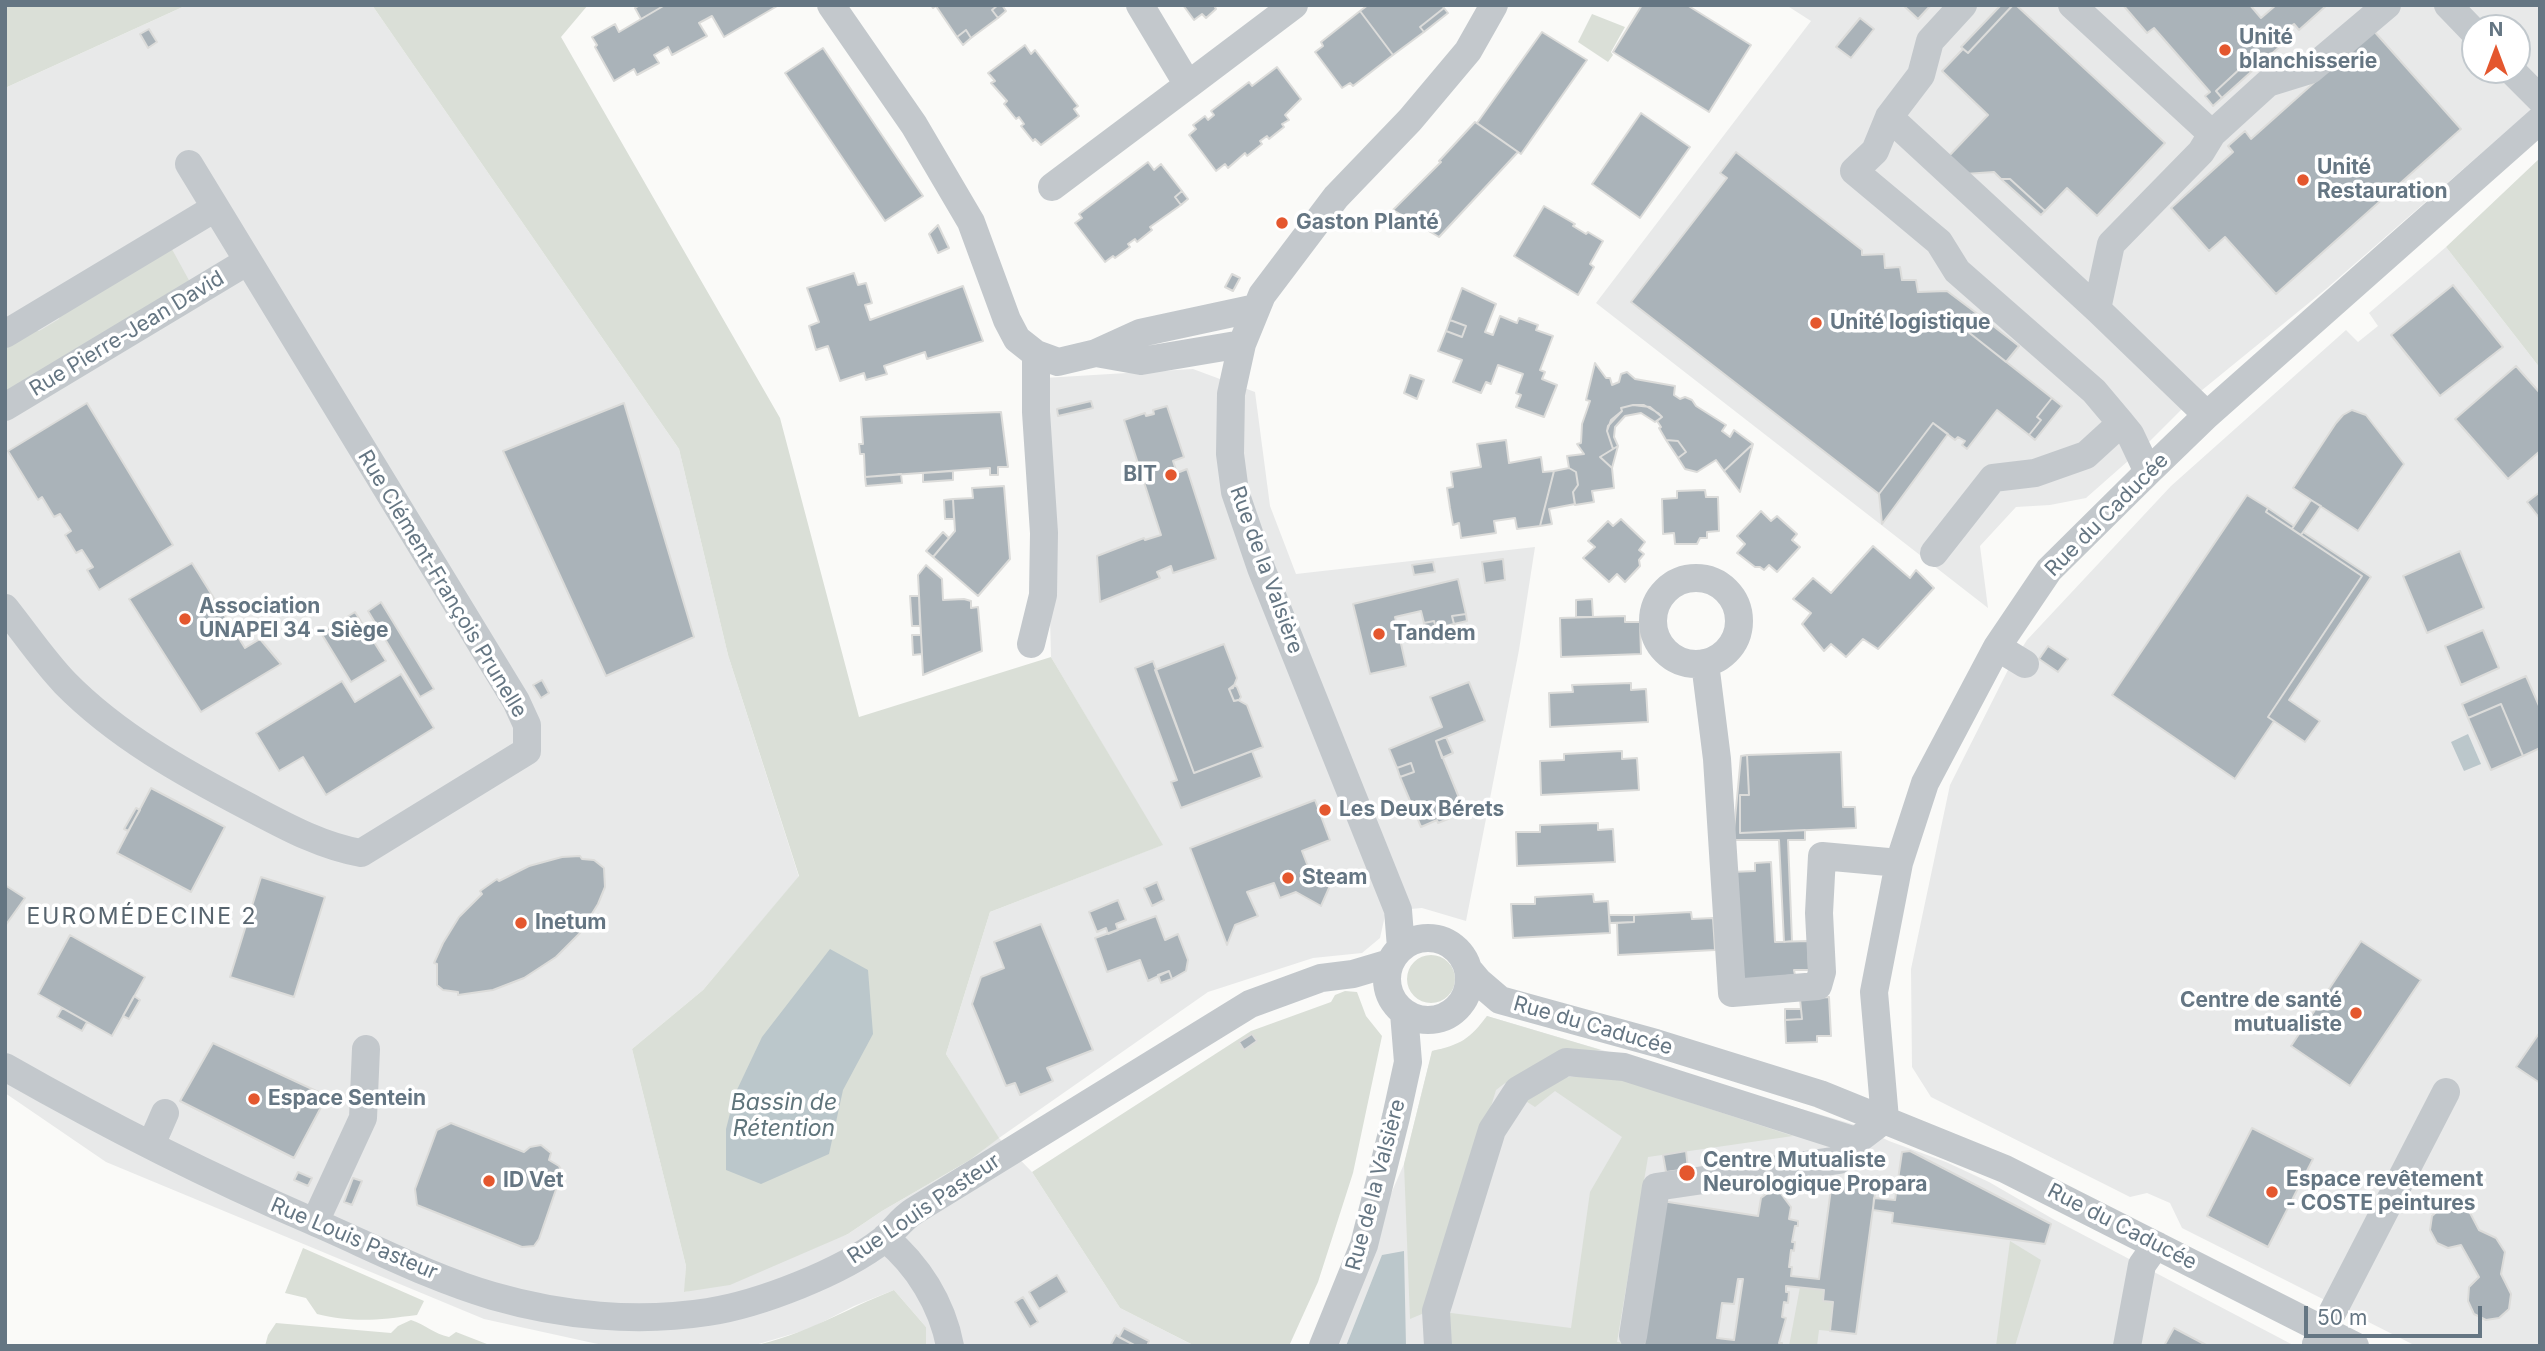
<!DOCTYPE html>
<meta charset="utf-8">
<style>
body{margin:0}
#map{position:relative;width:2545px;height:1351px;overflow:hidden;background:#fafaf8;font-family:Inter,sans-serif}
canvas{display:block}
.frame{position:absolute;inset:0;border:7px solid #657683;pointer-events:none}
.north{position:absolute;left:2461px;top:14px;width:70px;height:70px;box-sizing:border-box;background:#fff;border:2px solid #c1c8cd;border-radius:50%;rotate:0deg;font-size:19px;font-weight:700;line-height:28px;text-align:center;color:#657683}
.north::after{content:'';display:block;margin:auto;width:24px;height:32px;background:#e4572e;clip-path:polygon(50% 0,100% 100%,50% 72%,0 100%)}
.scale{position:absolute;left:2304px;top:1306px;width:178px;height:32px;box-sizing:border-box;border:4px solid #657683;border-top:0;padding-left:9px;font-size:21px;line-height:24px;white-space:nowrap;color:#657683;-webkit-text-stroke:5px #fff;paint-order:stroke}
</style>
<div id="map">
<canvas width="2545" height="1351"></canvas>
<div class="frame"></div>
<div class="north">N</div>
<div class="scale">50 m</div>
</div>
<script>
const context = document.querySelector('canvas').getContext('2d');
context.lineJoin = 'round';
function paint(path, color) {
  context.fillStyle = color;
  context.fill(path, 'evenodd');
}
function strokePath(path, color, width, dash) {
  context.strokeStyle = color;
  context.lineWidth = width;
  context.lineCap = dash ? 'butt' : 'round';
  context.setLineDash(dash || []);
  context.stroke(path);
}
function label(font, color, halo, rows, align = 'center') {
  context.font = font + ' Inter,sans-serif';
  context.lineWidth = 7;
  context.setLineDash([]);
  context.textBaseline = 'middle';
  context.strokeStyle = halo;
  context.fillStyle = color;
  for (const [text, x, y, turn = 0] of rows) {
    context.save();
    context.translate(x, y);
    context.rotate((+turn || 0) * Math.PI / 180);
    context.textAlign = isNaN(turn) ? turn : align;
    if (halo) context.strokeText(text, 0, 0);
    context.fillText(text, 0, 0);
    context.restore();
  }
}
const built = new Path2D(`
 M187,5H372L679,449L728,655L799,877L703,990L632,1049L686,1266L685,1292L848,1234L882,1211L970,1160L998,1138L946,1054L990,912L1162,845L1051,657L1044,378L1193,369L1255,392L1270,506L1296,574L1535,547L1519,650L1466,921L1422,908L1386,911L1380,938L1362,953L1313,958L1208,992L999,1138L1032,1172L1120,1308L1195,1346H926V1327L894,1290L854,1306L809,1329L752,1346H610L593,1343L484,1319L106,1162L5,1093V88Z
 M1786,5H2540V102L2326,289L2196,395L2145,446L2086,498L2050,505L2016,507L1980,546L1988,608L1596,303L1811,21ZM2475,28H2517V70H2475Z
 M2446,247L2540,368V1346H2416L2182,1228L2170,1203L2147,1193L2130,1197L1931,1097L1912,1067L1911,969L1950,785L2008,670L2027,640L2171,486L2346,330L2358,342L2378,326L2369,313Z
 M1487,1016L1859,1126L1889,1141L1946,1162L1989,1182L2053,1219L2295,1346H1324L1404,1164L1432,1051L1456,1046L1474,1033Z`);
const green = new Path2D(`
 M5,5H187L5,88Z
 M372,5H588L561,37L780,418L859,717L1051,657L1163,845L990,912L946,1054L999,1138L970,1160L882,1211L848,1234L730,1285L684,1292L686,1266L632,1049L703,990L799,876L728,655L679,449Z
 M1592,14L1625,27L1611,52L1613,55L1608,62L1578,42Z
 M2540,158V368L2446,247Z
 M168,242L191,284L5,396V343L28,329L39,331L59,319L62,308Z
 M1407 979a24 24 0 1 1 48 0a24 24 0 1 1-48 0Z
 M1345,991L1357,992L1366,1016L1382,1036L1353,1173L1318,1282L1289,1346H1195L1120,1308L1032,1172L1251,1031L1331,1002L1335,995Z
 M1487,1016L1601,1050C1556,1056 1532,1062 1496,1090L1429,1311L1410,1319L1404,1164L1432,1051C1460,1045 1470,1039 1487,1016Z
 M1618,1073L1692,1103L1793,1136L1648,1157L1617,1342L1636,1344L1635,1346H1447L1443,1312L1571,1328L1590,1192L1622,1137L1555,1091L1535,1107L1521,1098L1558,1078Z
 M2010,1241L2041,1260L2015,1346H1996Z
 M303,1248L424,1301L417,1315C378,1320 355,1323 317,1314L306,1298L285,1293Z
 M1800,1287L1824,1290L1823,1301L1833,1302L1830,1331L1819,1330L1817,1346H1789Z
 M894,1290L926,1327V1346H752C802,1336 846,1309 894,1290Z
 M411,1320C426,1325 434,1334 449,1337L456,1332L492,1346H265L268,1335L276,1323L391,1333L398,1326Z`);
const water = new Path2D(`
 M2468,734L2481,764L2464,771L2451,742Z
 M830,949L868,970L873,1034L843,1090L829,1154L761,1184L726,1170V1129L735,1094L762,1037Z
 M1404,1251L1406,1346H1346L1382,1255Z`);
const building = new Path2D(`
 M640,5H665L641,19L635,8Z
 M665,5H779L724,37L712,16L699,23L707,36L672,55L668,47L654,55L659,63L637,75L634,69L614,81L595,47L597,45L592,37L615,24L619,32Z
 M931,5H998L992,10L998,18L971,38L966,30L957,37L936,6L933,8Z
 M998,5H1002L1006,11L998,18L992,10Z
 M1183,5H1214L1216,9L1206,18L1202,14L1194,20Z
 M1368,5H1442L1444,8L1420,27L1424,32L1393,55L1360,11Z
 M1642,5H1687L1751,45L1709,112L1613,52Z
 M1903,5H1931L1918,19Z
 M2001,5H2013L1968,53L1961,47Z
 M2013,5H2016L2165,143L2097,216L2067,188L2045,211L2010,179H2001L1994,172L1965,174L1948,157L1988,115L1942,71L1963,49L1968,53Z
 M2123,5H2250L2261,18L2276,5H2327L2299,30L2294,24L2287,29L2293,35L2251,72L2244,65L2216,91L2222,98L2213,106L2205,96L2210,92L2154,28L2147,33Z
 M1444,8L1448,13L1424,32L1420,27Z
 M1360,11L1393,55L1353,86L1350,83L1342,88L1315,52L1323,46L1321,42Z
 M1860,18L1874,29L1851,58L1836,47Z
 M149,29L157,42L148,48L140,34Z
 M966,30L971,38L963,45L957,37Z
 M2373,30L2461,129L2276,294L2225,237L2209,251L2171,208L2233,152L2228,146L2245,131L2251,139Z
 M1542,32L1587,60L1521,154L1477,123Z
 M1025,45L1031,54L1035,50L1078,106L1074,109L1079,116L1041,145L1035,139L1033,141L1021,126L1024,124L1019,117L1016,119L1004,104L1007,101L991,83L995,81L988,73Z
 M823,48L923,196L885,221L785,73Z
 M2244,65L2251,72L2222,98L2216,91Z
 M1277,67L1301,99L1285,115L1289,120L1282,124L1284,127L1269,139L1267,136L1260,141L1262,144L1247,156L1245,153L1228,168L1225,164L1216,171L1189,135L1196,129L1193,125L1205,116L1208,120L1214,115L1211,111L1249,82L1252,86Z
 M1641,113L1690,147L1640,218L1592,184Z
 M1475,122L1518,152L1439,237L1393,210L1441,162L1439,161Z
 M1736,152L1862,250V255L1884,254L1885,268L1900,267L1902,280H1916L1918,292L1947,291L1979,315L1967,331L2052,398L2037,417L2041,420L2029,435L1997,410L1967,449L1962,445L1965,441L1958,437L1955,440L1933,423L1879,494L1631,302L1727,178L1720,173Z
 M1148,162L1154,170L1161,164L1182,191L1175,197L1181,205L1150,227L1152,230L1137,242L1135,239L1128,244L1130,247L1115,258L1113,256L1105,262L1075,223L1082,218L1079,214Z
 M2001,179H2010L2045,211L2041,215Z
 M1182,191L1188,199L1181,205L1175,197Z
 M1544,206L1575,224L1573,226L1586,234L1588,232L1603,241L1590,264L1594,267L1578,295L1514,256Z
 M938,225L949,248L938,253L929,234Z
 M854,273L858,285L866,283L872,303L865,305L870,320L963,286L983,341L927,359L925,352L884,366L887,374L866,380L864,373L840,381L828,346L816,350L809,326L819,322L807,288Z
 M1232,274L1240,278L1233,291L1225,287Z
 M2453,285L2503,347L2440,396L2391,335Z
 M1462,288L1496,304L1485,332L1493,335L1500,316L1517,323L1519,318L1538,325L1536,330L1553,336L1540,370L1545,372L1542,379L1557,385L1544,417L1516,407L1521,395L1516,393L1523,374L1498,365L1491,384L1486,382L1481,393L1453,382L1462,360L1438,351L1446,331L1462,337L1466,326L1450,320Z
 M1979,315L2019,346L2006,362L1967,331Z
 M1450,320L1466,326L1462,337L1446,331Z
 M1595,363L1606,378H1610L1612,385L1619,382L1621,374L1627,372L1635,379L1675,386L1674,395L1680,399L1685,397L1692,400L1696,406L1726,425L1722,431L1730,437L1734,430L1753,444L1724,471L1716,460L1697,472L1685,469L1678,458L1686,452L1678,441L1666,440L1659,428L1661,427L1657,421L1662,417L1658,413L1644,405H1633L1621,408L1622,411L1611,420L1607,431L1613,449L1600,457L1612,468L1614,488L1592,491L1594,502L1575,505L1573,492L1578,485L1576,472L1569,468L1567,456L1584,454L1577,444L1581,443L1582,424L1590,401L1586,400Z
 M2516,366L2540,393V451L2508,479L2455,419Z
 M1410,375L1424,380L1417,399L1404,393Z
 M2052,398L2062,406L2035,440L2029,435L2041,420L2037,417Z
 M1091,401L1093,408L1058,416L1057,409Z
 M87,403L173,545L99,590L87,570L93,567L82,550L76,553L65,535L71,531L60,514L54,517L42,497L38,500L8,451Z
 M624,403L694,637L606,676L503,451Z
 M1633,405L1650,407L1662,417L1655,422L1641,413L1625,416L1615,427L1614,437L1618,446L1613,449L1607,431L1608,426L1622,411L1621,408Z
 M1167,406L1184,457L1173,461L1177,473L1187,469L1216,559L1173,573L1171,566L1157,572L1160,578L1100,602L1097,556L1144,538L1145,540L1161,535L1124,420L1145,413L1146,416L1154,414L1153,410Z
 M2352,410L2366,415L2404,464L2358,531L2293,488L2336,423L2343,415Z
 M1001,412L1008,467H998V475H990V468L865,477L864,454H860L859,444H863L861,417Z
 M1933,423L1948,434L1882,524L1879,494Z
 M1506,440L1509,463L1541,457L1543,472L1554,471L1540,526L1517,529L1515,518L1494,521L1496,533L1461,538L1459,523L1453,525L1450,508L1447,488L1453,487L1451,472L1481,467L1477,444Z
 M1666,440L1678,441L1686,452L1678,458Z
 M1753,444L1740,492L1724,471Z
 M1618,446L1612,468L1600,457Z
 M1569,468L1576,472L1578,485L1573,492L1575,504L1549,509L1552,524L1540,526L1554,471Z
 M953,471V480L923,482V473Z
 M901,474L902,483L866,486L865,477Z
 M1004,486L1010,559L978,596L933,557L955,531L953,499L973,498L972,488Z
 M1705,490L1706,497H1718L1719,531L1707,532V538H1700L1697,544H1675L1674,533L1663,534L1662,499L1677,498V491Z
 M2540,492V519L2527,502Z
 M2247,495L2268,508L2266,512L2362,576L2268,717L2274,721L2235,779L2112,695Z
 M953,499L954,519H945L944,500Z
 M2311,500L2321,506L2301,535L2292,529Z
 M2268,508L2294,526L2292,529L2266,512Z
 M1761,511L1771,521L1777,516L1797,534L1792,540L1800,547L1777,572L1769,565L1764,570L1760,567H1755L1737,553L1745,544L1737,536Z
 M1621,519L1645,542L1639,550L1644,554L1639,560L1640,566L1625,582L1617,574L1609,582L1583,558L1595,547L1588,541L1608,521L1613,526Z
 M943,532L949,538L933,557L926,551Z
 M2303,532L2371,577L2289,700L2320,721L2305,742L2268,717L2362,576L2301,535Z
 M1873,546L1910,578L1916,570L1934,588L1878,649L1863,639L1846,657L1831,644L1824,651L1802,624L1811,613L1793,599L1813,578L1831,593Z
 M2460,551L2484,608L2427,633L2403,576Z
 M1503,559L1505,580L1485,583L1482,562Z
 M1433,562L1435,572L1414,575L1412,565Z
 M192,563L245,648L260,639L281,664L201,712L129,599Z
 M926,565L942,579L943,600L964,599L971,601V608L978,607L982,651L923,675L918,575Z
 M1458,579L1466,614L1452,616L1454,624L1436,628L1434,621L1424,623L1421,611L1395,617L1406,666L1370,674L1353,604Z
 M910,596H919L920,626H912Z
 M1592,599L1593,617H1576V600Z
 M381,602L434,689L420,697L368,611Z
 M355,612L386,661L351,682L321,633Z
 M1466,614L1467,621L1454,624L1452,616Z
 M1625,616V622H1640L1641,654L1561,657L1560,618Z
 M1434,621L1436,628L1425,631L1424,623Z
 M2483,630L2499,668L2461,685L2445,646Z
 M912,635H921L922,654L913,655Z
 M1224,644L1237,678L1233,688L1229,689L1234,701L1238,700L1247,705L1263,747L1194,773L1155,670Z
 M2048,646L2068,659L2058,672L2039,659Z
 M1153,661L1194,773L1252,751L1262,777L1181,808L1171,782L1177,780L1135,668Z
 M401,674L434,728L326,795L303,757L279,771L256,733L342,681L355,702Z
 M2526,676L2540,708V748L2523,756L2501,704L2468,718L2462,704Z
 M542,680L549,693L541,698L533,685Z
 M1469,682L1485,721L1436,741L1464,810L1447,816L1448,819L1438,823L1437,820L1421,827L1400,777L1414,772L1411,763L1397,768L1389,749L1442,727L1430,697Z
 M1631,683V690L1646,689L1648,722L1550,727L1549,693L1573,692L1572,685Z
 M1234,685L1237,687L1241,697L1239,700L1234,701L1229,689Z
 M2501,704L2523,756L2491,770L2468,718Z
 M1446,737L1453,753L1442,758L1436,741Z
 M1622,751V759L1637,758L1639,790L1541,795L1540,761L1564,760V754Z
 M1841,752L1843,807H1855L1856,828L1740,833V795H1749L1747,755Z
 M1747,755L1749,795H1740V833L1805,830V840H1788L1792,941L1784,942L1779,840H1733L1741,756Z
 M1411,763L1414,772L1400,777L1397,768Z
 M151,788L225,827L191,892L117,853Z
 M1315,800L1330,840L1302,851L1307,864L1333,879L1321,906L1296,892L1280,898L1274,883L1247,892L1258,916L1235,925L1227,945L1190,848Z
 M136,808L140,810L128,831L124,829Z
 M1598,823V830L1613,829L1615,862L1517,866L1516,832H1540V825Z
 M580,856L582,859L594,860L604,868L605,887L598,904L580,933L556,957L524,978L493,990L458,995V992L443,990L437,985V964L434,963L443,943L459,917L482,894L480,891L497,879L499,881L529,866L562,857Z
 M1771,862L1775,942L1808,941L1809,970H1794L1795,975L1740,981L1731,872L1755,871V863Z
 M261,877L325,897L294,997L230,977Z
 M1157,882L1164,900L1152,906L1144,888Z
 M5,885L25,898L5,926Z
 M1593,894L1594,902L1608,901L1610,933L1513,938L1511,904H1535V897Z
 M1118,900L1126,920L1116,924L1118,930L1108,934L1106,928L1097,932L1089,912Z
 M1691,912L1692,919L1713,918L1715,950L1618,955L1617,923L1634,922V915Z
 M1609,915H1634V922L1610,923Z
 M1156,916L1165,940L1178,934L1188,960L1186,971L1172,979L1169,971L1148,981L1140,960L1107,972L1095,938Z
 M1041,924L1093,1050L1047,1068L1053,1081L1020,1095L1015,1083L1006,1086L972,1004L981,977L1004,968L994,942Z
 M70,935L145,977L112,1036L38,994Z
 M2361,941L2421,980L2350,1086L2291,1046Z
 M1169,971L1172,979L1161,983L1158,975Z
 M134,996L140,1000L129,1019L123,1016Z
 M1829,997L1831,1036H1817V1042L1786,1043L1785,1020L1802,1019L1800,999Z
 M62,1008L87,1022L82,1031L57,1017Z
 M1785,1009H1801L1802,1019L1785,1020Z
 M2540,1032V1083L2516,1067Z
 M1252,1034L1257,1041L1244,1050L1239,1042Z
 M213,1043L327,1096L294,1158L180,1101Z
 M451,1123L524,1152L530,1147L541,1145L551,1153L549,1160L559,1166L562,1172L539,1239L534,1246L522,1247L417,1205L415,1189L437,1130Z
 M2252,1128L2313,1159L2268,1247L2207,1216Z
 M1686,1151L1688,1169L1666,1172L1663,1155Z
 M1910,1151L2051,1224L2045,1244L1892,1223L1893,1213L1873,1210L1874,1198L1895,1200L1902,1152Z
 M298,1172L312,1178L308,1186L294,1180Z
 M353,1178L362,1181L352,1205L344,1202Z
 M1832,1181L1849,1183V1186L1855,1188L1856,1184L1876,1186L1856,1334L1830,1331L1833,1302L1823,1301L1824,1290L1786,1286V1292H1789L1788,1303L1784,1302L1782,1317L1786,1318L1779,1343H1782V1346H1644L1662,1201L1758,1216L1761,1198L1776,1187L1791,1207L1789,1219L1798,1221V1226H1795L1792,1242H1795L1794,1251L1791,1250L1789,1267H1792L1791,1276L1819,1279ZM1738,1279H1743L1734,1340L1717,1338L1722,1303L1734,1304Z
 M2455,1204L2469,1211L2479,1230L2496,1238L2505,1252L2501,1274L2511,1294L2509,1309L2499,1318L2486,1320L2474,1314L2468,1301L2469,1287L2479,1277L2461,1245L2448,1248L2437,1243L2430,1230L2432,1216L2443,1206Z
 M1057,1275L1067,1292L1039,1309L1029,1292Z
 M1023,1297L1038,1322L1030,1327L1015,1302Z
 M1124,1328L1149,1341L1147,1346H1136L1119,1337Z
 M2174,1328L2208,1346H2164Z
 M1116,1335L1119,1337L1136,1346H1110Z`);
const minor = new Path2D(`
 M831,5L914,125L971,222L1007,320L1017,339L1036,354L1058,362L1096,353L1140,333L1256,308
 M1140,5L1188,85L1294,5
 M1963,5L1930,41L1921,75L1889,117L1875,151L1854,171L1939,242L1957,271L2094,391L2121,423
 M2072,5L2212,134L2201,152L2111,244L2097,309L2207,415
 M2448,5L2475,33
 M2511,70L2540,99
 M1889,117L2097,309
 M2212,134L2268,83L2310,70L2387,5
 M1052,187L1188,85
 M5,334L215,208
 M1096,353L1141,361L1242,344
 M5,407L248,261
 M1934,553L1993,478L2035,473L2086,455L2121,423L2130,434L2148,472
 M1653 621a43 43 0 1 1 86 0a43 43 0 1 1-86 0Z
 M5,608C25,633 43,660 65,683C117,736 184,773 249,807C285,826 321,846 361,853L527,751V725L516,701L189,164
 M1031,644L1043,595L1044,533L1036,412V354
 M1997,647L2025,664
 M1705,663L1717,759L1732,993L1818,986L1822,972L1819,913L1822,856L1899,863
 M1387 979a41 41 0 1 1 82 0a41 41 0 1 1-82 0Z
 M1401,948L1398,910L1261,568L1235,492L1230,454L1231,394L1242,344L1262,295L1336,197L1410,120L1468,51L1494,5
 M1468,969L1479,982L1500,1000L1656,1043L1820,1094L2005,1169L2355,1346
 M5,1067C105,1124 207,1176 312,1221C372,1247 431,1278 493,1296C562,1316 637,1323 708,1312C760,1304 842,1272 883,1240C894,1231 901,1219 914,1211L1250,1004L1321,978L1353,974L1390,963
 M1885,1119L1874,992L1899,863L1925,783L1997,647L2049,570L2148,472L2207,415L2540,120
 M151,1145L165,1113
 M315,1222L363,1118L366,1049
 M885,1238C918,1265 942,1304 950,1346
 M1633,1336L1656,1187L1839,1160L1856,1141
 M2316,1344L2446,1092
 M1323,1346L1364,1245L1396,1117L1408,1062L1404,1013
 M1438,1346L1436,1311L1492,1130L1518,1090L1566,1062L1624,1067L1856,1141L1885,1119
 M2127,1346L2142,1265L2156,1245`);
const markers = [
 [2225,50,7,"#e4572e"],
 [2303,180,7,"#e4572e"],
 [1282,223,7,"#e4572e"],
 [1816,323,7,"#e4572e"],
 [1171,475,7,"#e4572e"],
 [185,619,7,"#e4572e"],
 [1379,634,7,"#e4572e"],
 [1325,810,7,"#e4572e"],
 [1288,878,7,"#e4572e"],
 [521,923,7,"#e4572e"],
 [2356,1013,7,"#e4572e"],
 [254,1099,7,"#e4572e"],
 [1687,1173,9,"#e4572e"],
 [489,1181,7,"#e4572e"],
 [2272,1192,7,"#e4572e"]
];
const poiNames = [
 ["Unité",2239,38],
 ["blanchisserie",2239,62],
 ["Unité",2317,168],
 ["Restauration",2317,192],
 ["Gaston Planté",1296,223],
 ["Unité logistique",1830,323],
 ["BIT",1157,475,"right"],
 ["Association",199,607],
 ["UNAPEI 34 - Siège",199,631],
 ["Tandem",1393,634],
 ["Les Deux Bérets",1339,810],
 ["Steam",1302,878],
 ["Inetum",535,923],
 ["Centre de santé",2342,1001,"right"],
 ["mutualiste",2342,1025,"right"],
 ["Espace Sentein",268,1099],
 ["Centre Mutualiste",1703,1161],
 ["Neurologique Propara",1703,1185],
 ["Espace revêtement",2286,1180],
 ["- COSTE peintures",2286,1204],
 ["ID Vet",503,1181]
];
const streetNames = [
 ["Rue Pierre-Jean David",127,334,-31],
 ["Rue du Caducée",2107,515,-45],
 ["Rue de la Valsière",1266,570,70],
 ["Rue Clément-François Prunelle",442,584,59],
 ["Rue du Caducée",1593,1026,16],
 ["Rue de la Valsière",1376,1185,-75],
 ["Rue Louis Pasteur",924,1209,-34],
 ["Rue du Caducée",2122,1227,27],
 ["Rue Louis Pasteur",354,1239,23]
];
const neighbourhoodNames = [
 ["EUROMÉDECINE 2",142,917]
];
const waterNames = [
 ["Bassin de",784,1103],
 ["Rétention",784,1129]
];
paint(built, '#e8e9e9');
paint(green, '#dadfd7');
paint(water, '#bbc7cb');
paint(building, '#aab3b9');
strokePath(building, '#dcdcda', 2);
strokePath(minor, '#c3c8cc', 28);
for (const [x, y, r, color] of markers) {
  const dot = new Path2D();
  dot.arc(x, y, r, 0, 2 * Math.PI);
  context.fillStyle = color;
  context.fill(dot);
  strokePath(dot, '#fff', 2.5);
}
label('bold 21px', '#657683', '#fff', poiNames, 'left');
label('21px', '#657683', '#fff', streetNames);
context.letterSpacing = '2px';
label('23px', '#57646e', '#fff', neighbourhoodNames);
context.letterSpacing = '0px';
label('italic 23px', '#60757c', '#fff', waterNames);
</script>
